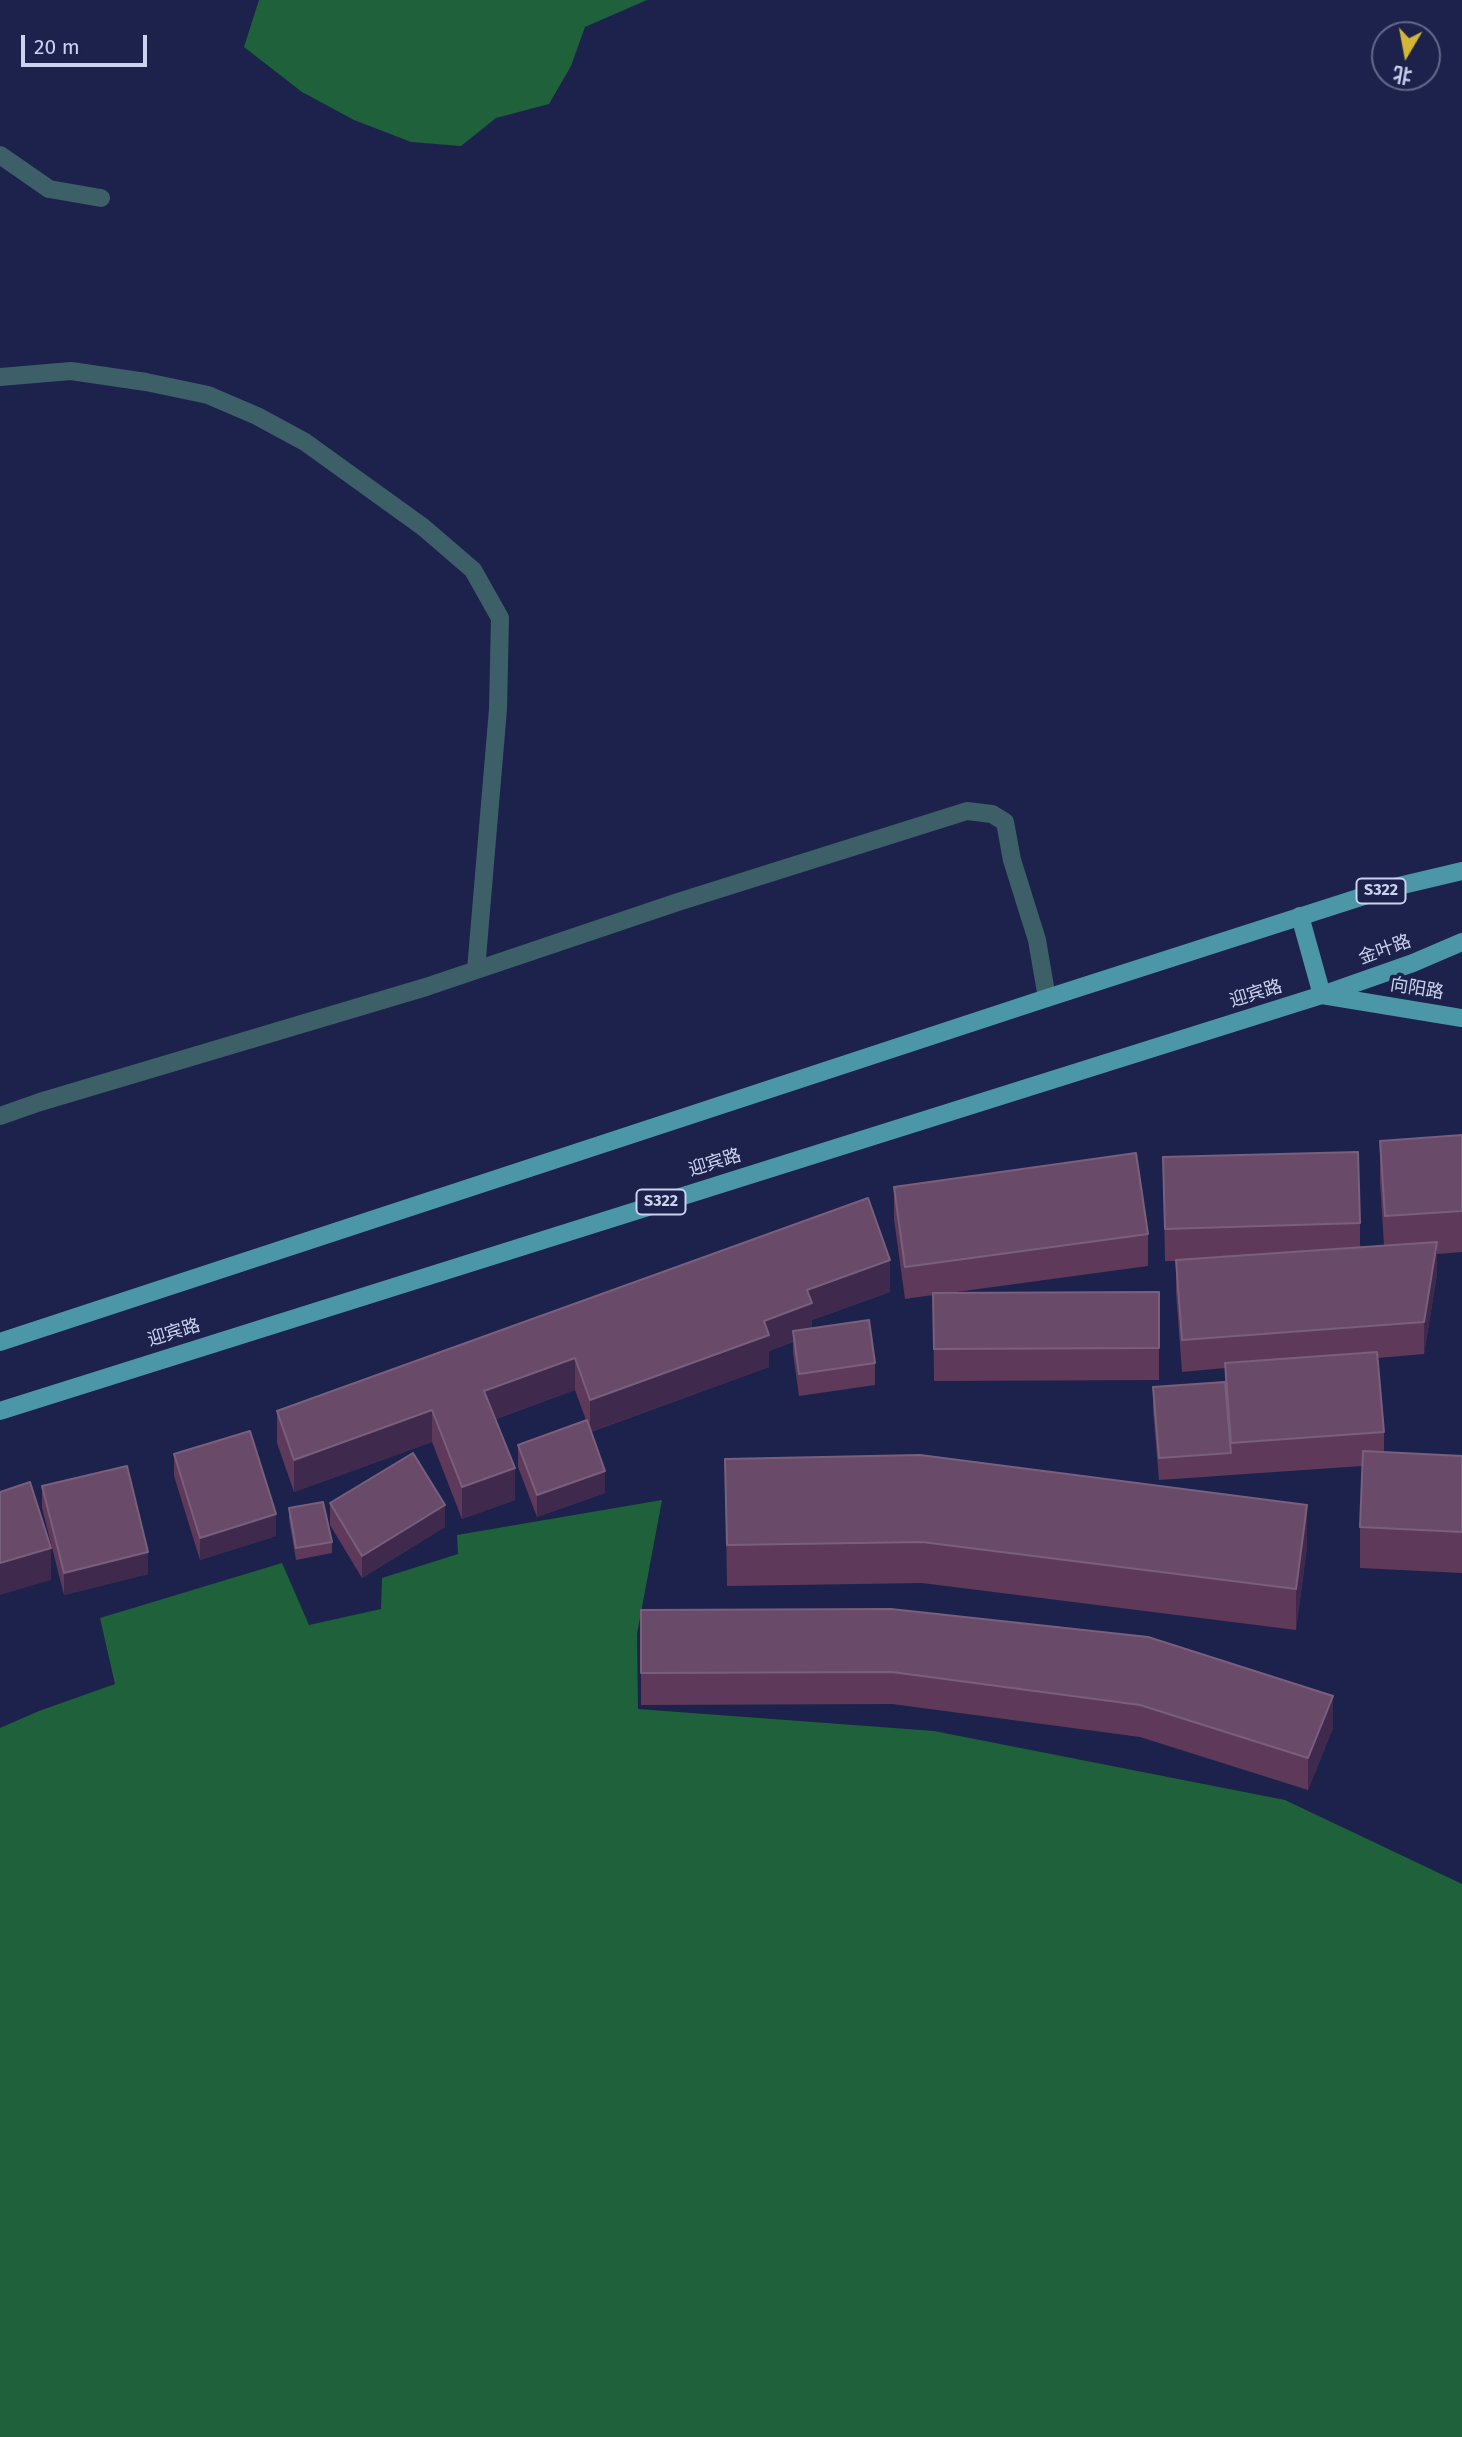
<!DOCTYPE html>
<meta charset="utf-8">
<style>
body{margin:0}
#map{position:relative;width:1462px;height:2437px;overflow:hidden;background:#1d224c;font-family:"Fira Sans","Noto Sans SC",sans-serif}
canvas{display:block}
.north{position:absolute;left:1371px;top:21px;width:70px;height:70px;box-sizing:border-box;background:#1d224c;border:2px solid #63688c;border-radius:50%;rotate:190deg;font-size:19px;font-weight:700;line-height:28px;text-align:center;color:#cbd2ed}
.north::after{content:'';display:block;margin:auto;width:24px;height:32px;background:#d5b535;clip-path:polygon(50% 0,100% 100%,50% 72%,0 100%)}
.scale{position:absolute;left:21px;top:35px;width:126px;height:32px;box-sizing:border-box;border:4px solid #cbd2ed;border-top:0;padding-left:9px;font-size:21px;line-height:24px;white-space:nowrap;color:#cbd2ed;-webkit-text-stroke:5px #1d224c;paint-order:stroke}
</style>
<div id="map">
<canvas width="1462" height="2437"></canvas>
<div class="north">北</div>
<div class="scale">20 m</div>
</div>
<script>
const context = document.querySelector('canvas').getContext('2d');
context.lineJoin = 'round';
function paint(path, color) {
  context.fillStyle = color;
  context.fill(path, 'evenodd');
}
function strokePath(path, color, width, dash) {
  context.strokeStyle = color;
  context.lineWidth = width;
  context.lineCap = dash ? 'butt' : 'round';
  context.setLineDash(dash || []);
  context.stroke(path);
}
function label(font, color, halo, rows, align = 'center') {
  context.font = font + ' "Fira Sans","Noto Sans SC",sans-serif';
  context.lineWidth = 7;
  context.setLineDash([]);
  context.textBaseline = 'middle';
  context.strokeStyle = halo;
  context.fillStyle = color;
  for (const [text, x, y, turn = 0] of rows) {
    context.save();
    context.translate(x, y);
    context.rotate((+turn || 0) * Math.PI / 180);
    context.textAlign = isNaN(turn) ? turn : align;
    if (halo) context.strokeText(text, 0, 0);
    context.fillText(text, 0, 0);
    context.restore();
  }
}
const forest = new Path2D(`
 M259,0H647L585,27L571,66L549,104L496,118L461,146L411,142L354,120L302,92L244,47Z
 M662,1500L637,1634L638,1709L934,1731L1285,1800L1462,1884V2437H0V1728L39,1711L115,1684L100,1618L282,1563L309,1625L381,1609L382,1578L458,1554L457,1535Z`);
const minor = new Path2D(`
 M0,155L49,189L101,198
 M0,377L71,371L146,382L208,395L257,416L305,442L423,527L473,570L500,618L498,709L476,970
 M0,1116L40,1102L426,987L678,902L967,811L992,814L1005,822L1012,860L1037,940L1047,998`);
const major = new Path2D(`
 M1300,916L1322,995L1462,1018
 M0,1342L1047,998L1386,889L1462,871
 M0,1411L1322,995L1413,963L1462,942`);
const wall = new Path2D(`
 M1462,1135V1252L1437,1254V1274L1424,1354L1378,1358L1384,1432V1452L1462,1456V1573L1360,1568V1527L1362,1466L1159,1480L1153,1409V1387L1225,1382V1368L1182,1372L1176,1292V1261H1165L1163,1157L1360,1223V1247L1384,1245L1380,1182V1141Z
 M894,1187L1148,1234V1266L949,1293L1159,1292V1380L934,1381L933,1295L905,1299L894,1219Z
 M890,1292L812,1320V1329L875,1363V1385L799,1396L793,1353V1342L769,1351V1367L591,1432L605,1493L537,1517L518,1467V1445L586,1420L575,1390L496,1419L515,1500L462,1519L432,1442L294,1492L277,1443V1411Z
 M174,1454L276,1536L200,1560L174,1476Z
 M725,1459L1307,1546L1296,1630L922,1583L727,1586Z
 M42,1486L148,1574L64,1595L42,1508Z
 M330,1503L445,1527L362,1578L330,1525Z
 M289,1508L332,1542V1553L296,1560L289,1519Z
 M641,1610L1333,1728L1308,1790L1140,1737L892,1704L641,1705Z`);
const shadedWall = new Path2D(`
 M1437,1242V1274L1424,1354V1322Z
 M890,1260V1292L812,1320V1335L793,1331V1342L769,1351V1367L590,1432V1400L764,1321L807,1290Z
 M575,1358V1390L484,1423V1391Z
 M432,1410V1442L294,1492V1460Z
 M515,1468V1500L462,1519V1487Z
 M605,1471V1493L537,1517V1495Z
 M445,1505V1527L362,1578V1556Z
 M1307,1505V1546L1296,1630V1589Z
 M276,1514V1536L200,1560V1538Z
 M51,1548V1580L0,1595V1563Z
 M148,1552V1574L64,1595V1573Z
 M1333,1696V1728L1308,1790V1758Z`);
const building = new Path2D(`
 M1462,1135V1211L1385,1216L1380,1141Z
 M1358,1152L1360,1223L1165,1229L1163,1157Z
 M1136,1153L1148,1234L905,1267L894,1187Z
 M868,1198L890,1260L807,1290L812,1303L764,1321L769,1335L590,1400L575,1358L484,1391L515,1468L462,1487L432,1410L294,1460L277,1411Z
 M1437,1242L1424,1322L1182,1340L1176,1260Z
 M1159,1292V1348L934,1349L933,1293Z
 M869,1320L875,1363L799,1374L793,1331Z
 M1377,1352L1384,1432L1231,1443L1225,1363Z
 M1225,1382L1231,1453L1159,1458L1153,1387Z
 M587,1420L605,1471L537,1495L518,1445Z
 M250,1431L276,1514L200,1538L174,1454Z
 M1363,1451L1462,1456V1532L1360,1527Z
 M413,1453L445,1505L362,1556L330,1503Z
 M920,1455L1307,1505L1296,1589L922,1542L727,1545L725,1459Z
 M127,1466L148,1552L64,1573L42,1486Z
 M30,1482L51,1548L0,1563V1492Z
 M323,1502L332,1542L296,1548L289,1508Z
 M891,1609L1148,1637L1333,1696L1308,1758L1140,1705L892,1672L641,1673V1610Z`);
const shields = [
 [1381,891,49],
 [661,1202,49]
];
const shieldNames = [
 ["S322",1381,891],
 ["S322",661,1202]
];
const streetNames = [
 ["金叶路",1385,950,-20],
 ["向阳路",1417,989,9],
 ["迎宾路",1256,994,-17],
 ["迎宾路",715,1163,-17],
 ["迎宾路",174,1333,-17]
];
paint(forest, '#1e613b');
strokePath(minor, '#3d5f67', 18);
strokePath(major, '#4b96a7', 18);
paint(wall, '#5e3959');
paint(shadedWall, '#3f294d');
paint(building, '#6a4a69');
strokePath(building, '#795f7e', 2);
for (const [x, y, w] of shields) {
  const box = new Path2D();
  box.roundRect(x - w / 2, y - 12.5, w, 25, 5);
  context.fillStyle = '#1d224c';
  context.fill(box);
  strokePath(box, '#cbd2ed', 2);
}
label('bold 16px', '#cbd2ed', null, shieldNames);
label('18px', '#cbd2ed', '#1d224c', streetNames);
</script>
